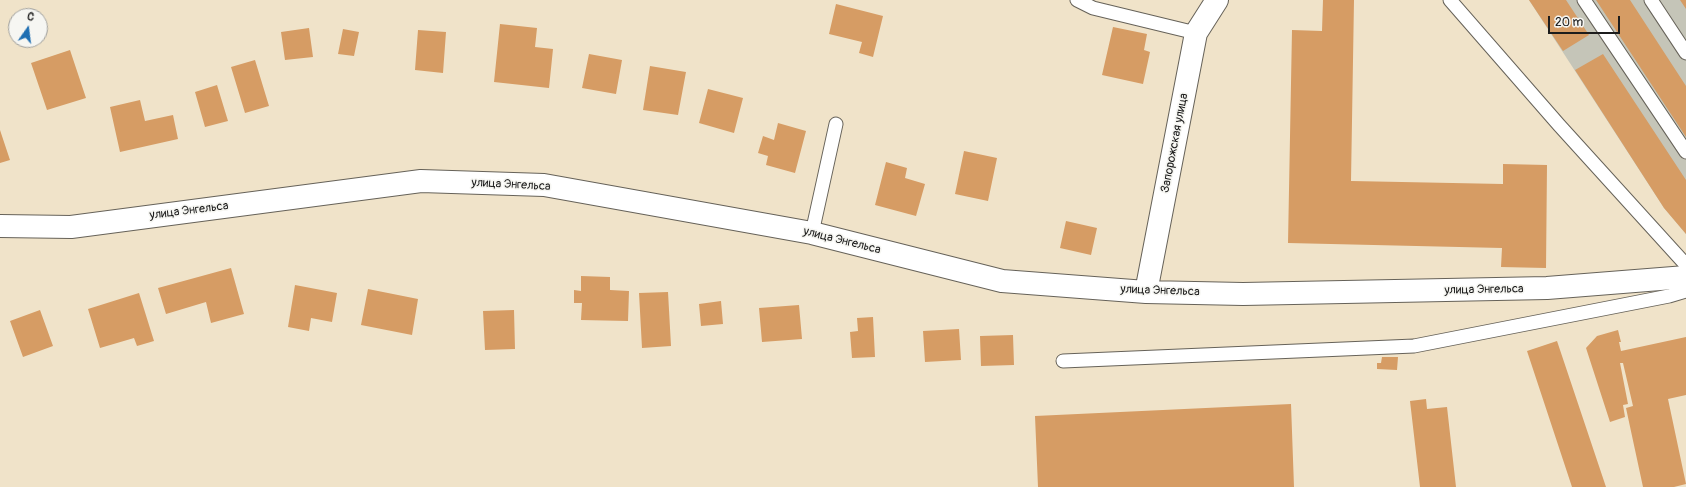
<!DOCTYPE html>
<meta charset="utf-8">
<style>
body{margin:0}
#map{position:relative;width:1686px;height:487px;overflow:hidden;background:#f0e3c9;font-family:Pangolin,sans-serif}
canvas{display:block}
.north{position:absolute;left:8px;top:8px;width:40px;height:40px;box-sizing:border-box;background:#f6f6f2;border:1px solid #9f9f9c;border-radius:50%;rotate:14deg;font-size:11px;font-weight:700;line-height:16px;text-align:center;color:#1c1c1c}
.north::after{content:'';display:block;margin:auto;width:14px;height:18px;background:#1f6fb2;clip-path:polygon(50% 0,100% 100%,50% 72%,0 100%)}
.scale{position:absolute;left:1548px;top:16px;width:72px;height:18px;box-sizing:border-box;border:2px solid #1c1c1c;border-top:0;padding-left:5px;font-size:12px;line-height:14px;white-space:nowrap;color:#1c1c1c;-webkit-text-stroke:3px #f6f6f2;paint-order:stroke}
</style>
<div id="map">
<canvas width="1686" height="487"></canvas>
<div class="north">С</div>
<div class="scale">20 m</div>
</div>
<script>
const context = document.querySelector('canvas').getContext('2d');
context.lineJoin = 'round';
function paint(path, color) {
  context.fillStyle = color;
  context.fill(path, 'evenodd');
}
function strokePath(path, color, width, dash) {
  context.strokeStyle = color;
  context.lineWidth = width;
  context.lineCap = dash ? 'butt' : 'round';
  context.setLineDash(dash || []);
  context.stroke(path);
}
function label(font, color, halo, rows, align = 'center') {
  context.font = font + ' Pangolin,sans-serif';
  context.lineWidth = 3;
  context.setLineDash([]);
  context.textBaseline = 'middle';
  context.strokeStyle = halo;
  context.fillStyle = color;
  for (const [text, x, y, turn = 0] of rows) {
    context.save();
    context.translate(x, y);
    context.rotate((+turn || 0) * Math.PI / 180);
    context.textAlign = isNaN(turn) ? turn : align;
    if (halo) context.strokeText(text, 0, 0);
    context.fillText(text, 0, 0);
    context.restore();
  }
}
const industrial = new Path2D(`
 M1529,0H1686V234L1664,208Z`);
const building = new Path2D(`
 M1323,0H1354L1351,181L1503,184V164L1547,165L1546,268L1501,267L1502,248L1288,243L1292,30L1322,31Z
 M1529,0H1566L1589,35L1563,51Z
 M1596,0H1630L1686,86V137Z
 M1680,0H1686V9Z
 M836,4L883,16L873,57L859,53L862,42L829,34Z
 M500,24L537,28L535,47L553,49L549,88L494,82Z
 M1113,27L1147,34L1144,50L1150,52L1143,84L1102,75Z
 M309,28L313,57L285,60L281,32Z
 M343,29L359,32L354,56L338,54Z
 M418,30L446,32L443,73L415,70Z
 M70,50L86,98L47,110L31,63Z
 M589,54L622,60L616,94L582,88Z
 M1603,54L1686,180V234L1664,208L1575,70Z
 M255,60L269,106L245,113L231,67Z
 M650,66L686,72L678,115L643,110Z
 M217,85L228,121L205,127L195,92Z
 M708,89L743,98L734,133L699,123Z
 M140,100L145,121L173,115L178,139L120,152L110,107Z
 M778,123L806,131L795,173L766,165L768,156L758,153L763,136L774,140Z
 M0,130L10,160L0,163Z
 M964,151L997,158L988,201L955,194Z
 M886,162L907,168L905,178L925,184L916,216L875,205Z
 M1066,221L1097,228L1091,255L1060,248Z
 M231,268L244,314L211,323L206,302L166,314L158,288Z
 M581,276L610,277V290L629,291L628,321L581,320L582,303H574V290L581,291Z
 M295,285L337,293L332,322L311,318L309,331L288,327Z
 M368,289L418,299L412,335L361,325Z
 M668,292L671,346L642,348L639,293Z
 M139,293L154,341L137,346L134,338L100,348L88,309Z
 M721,301L723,324L701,326L699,304Z
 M799,305L802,339L762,342L759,308Z
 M40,310L53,346L23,357L10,321Z
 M514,310L515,349L485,350L483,311Z
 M873,317L875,357L852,358L850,332L858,331L857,318Z
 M959,329L961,360L925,362L923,331Z
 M1618,330L1621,342H1619L1621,351L1686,337V395L1668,399L1686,484L1674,487H1643L1626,408L1633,406L1623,363H1620L1628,404L1623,405L1625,417L1610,422L1586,348L1597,336Z
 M1013,335L1014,365L981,366L980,336Z
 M1557,341L1606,487H1572L1527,351Z
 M1382,357H1398L1397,370L1377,369V363H1381Z
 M1426,399L1427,409L1447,407L1456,487H1420L1410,401Z
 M1291,404L1294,487H1038L1035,416Z`);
const service = new Path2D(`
 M1077,0L1093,8L1196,33
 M1450,0L1559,125L1686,265
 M1584,0L1686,152
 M1651,0L1686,53
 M812,233L836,124
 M1063,361L1414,346L1669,296L1686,291`);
const minor = new Path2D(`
 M0,226L71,227L421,181L544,185L812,233L1002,281L1146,292L1243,294L1547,288L1686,277
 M1146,292L1196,33L1217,0`);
const streetNames = [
 ["Запорожская улица",1175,143,-79],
 ["улица Энгельса",511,185,3],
 ["улица Энгельса",189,211,-7],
 ["улица Энгельса",842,241,14],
 ["улица Энгельса",1484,290,-1],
 ["улица Энгельса",1160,291,2]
];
paint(industrial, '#c5c5b8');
paint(building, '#d69c64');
strokePath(service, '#666259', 15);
strokePath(minor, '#666259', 24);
strokePath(service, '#fff', 13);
strokePath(minor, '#fff', 22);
label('12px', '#1c1c1c', '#f6f6f2', streetNames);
</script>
